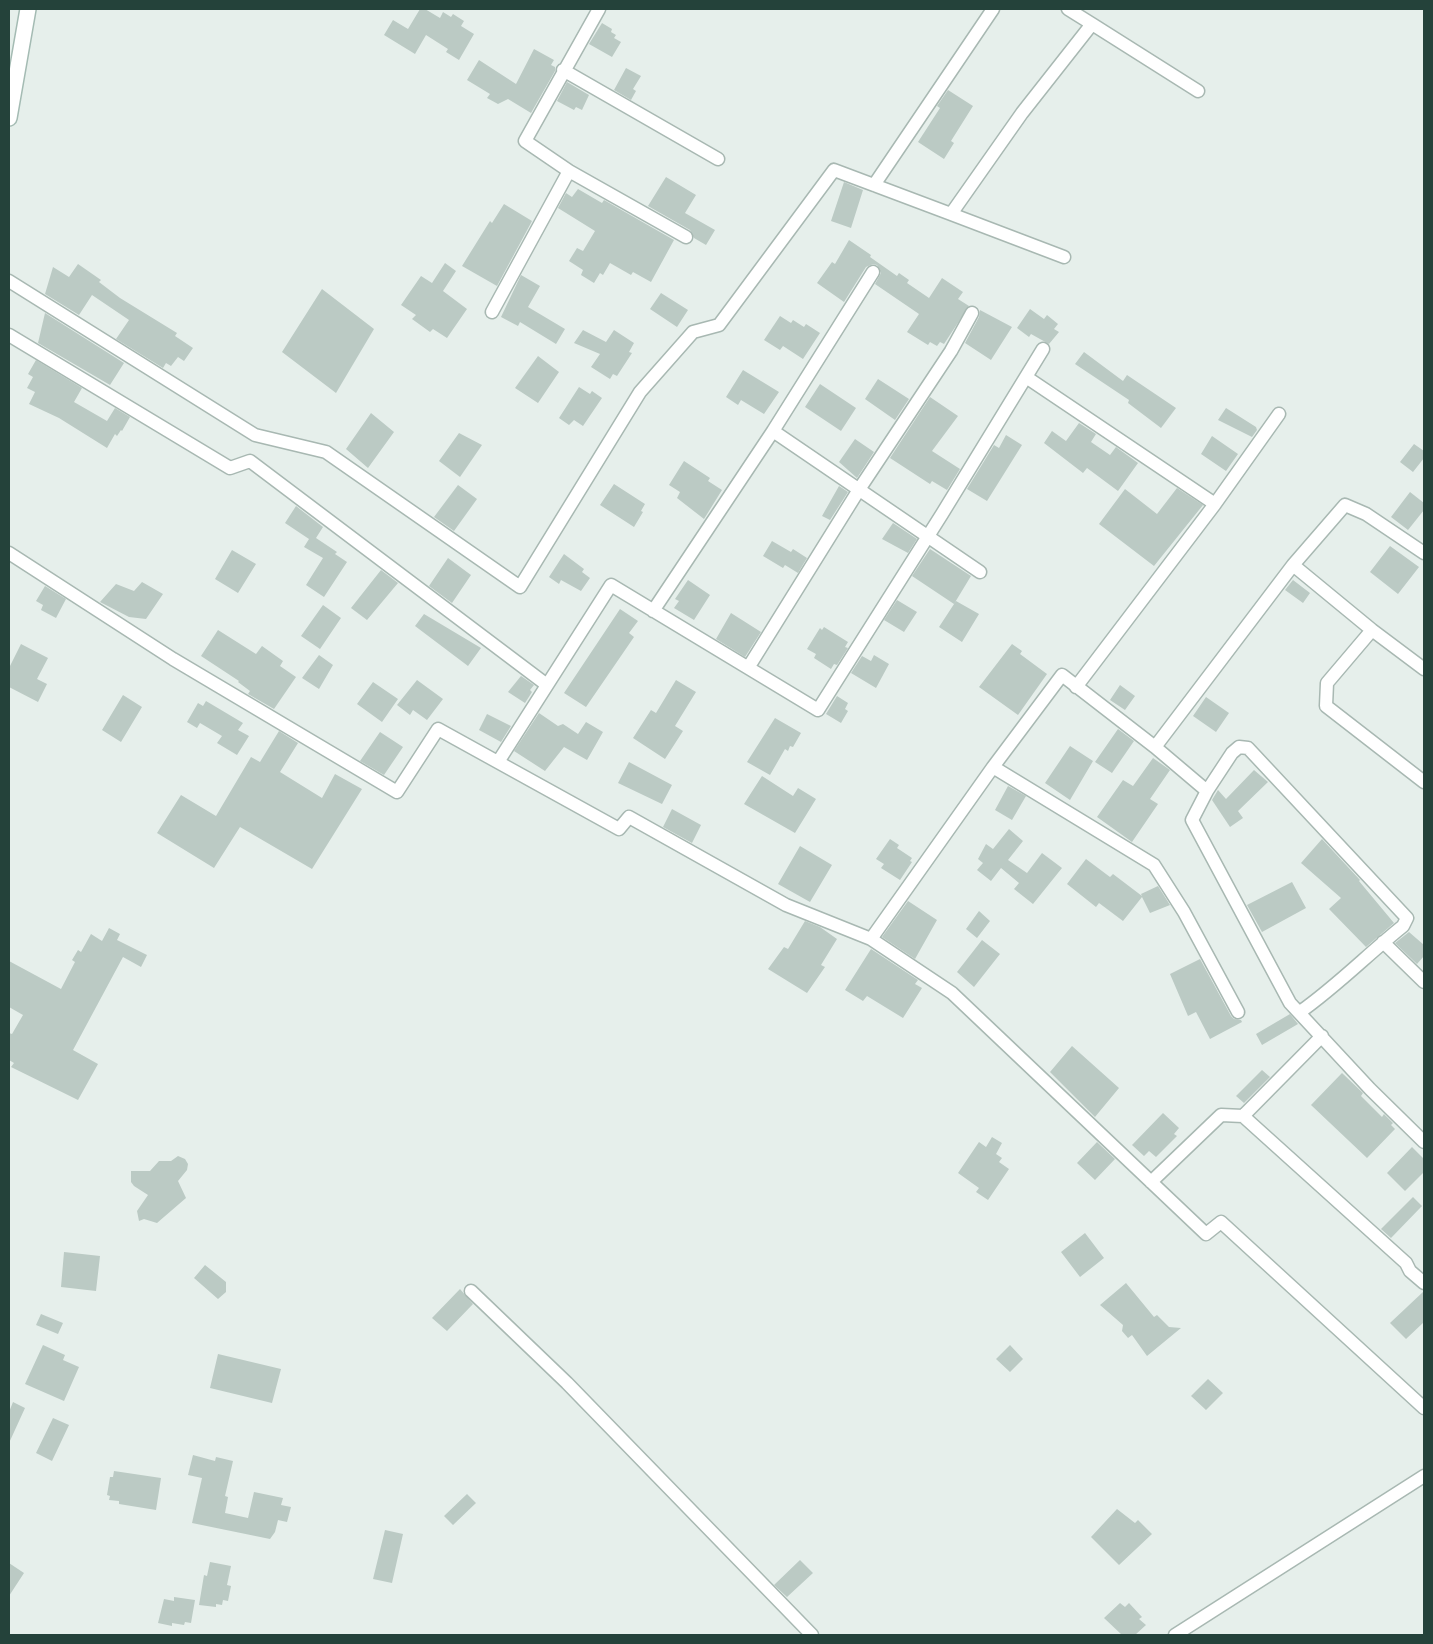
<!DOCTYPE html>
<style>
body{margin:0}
#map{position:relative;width:1433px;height:1644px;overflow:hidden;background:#e6efeb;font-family:Inter,sans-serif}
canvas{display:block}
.frame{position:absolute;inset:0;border:10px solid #24423a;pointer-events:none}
</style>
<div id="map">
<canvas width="1433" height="1644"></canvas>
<div class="frame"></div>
</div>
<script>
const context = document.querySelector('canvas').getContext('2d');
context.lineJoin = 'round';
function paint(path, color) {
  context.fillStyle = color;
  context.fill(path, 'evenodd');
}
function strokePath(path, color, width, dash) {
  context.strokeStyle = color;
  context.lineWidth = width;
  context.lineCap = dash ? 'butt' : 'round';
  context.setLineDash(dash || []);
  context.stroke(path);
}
const building = new Path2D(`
 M420,9H425L440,18L443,12L451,17L453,14L464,21L461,26L474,34L459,60L446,52L448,49L426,35L415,54L384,35L393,20L408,29Z
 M602,23L612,29L611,32L616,35L614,38L621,42L612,57L589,44Z
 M534,49L554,60L551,65L555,67V71L531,113L508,99L498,104L487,98L490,94L467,80L479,60L516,84Z
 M626,68L641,76L633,89L636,91L631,100L614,90Z
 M567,82L589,95L582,110L576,107L574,110L557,101Z
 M948,90L973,106L951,141L954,143L944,159L918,142L940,108L937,106Z
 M666,177L696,195L685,213L715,230L706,245L694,238L690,230L648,206Z
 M844,182L863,190L851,228L831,221Z
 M578,189L602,203L604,200L674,240L651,282L633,272L631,275L610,263L603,275L600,273L594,283L581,275L583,270L569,261L577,248L583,251L595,231L558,208L566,193L572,197Z
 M504,204L532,221L497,286L462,266L490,221L492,223Z
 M849,240L871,255L870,257L897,276L899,273L909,280L907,283L929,298L942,278L963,292L958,299L969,306L944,344L940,342L937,346L930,342L928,345L907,332L919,314L875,284L881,273L877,265L873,264L866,267L844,302L817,283L832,262L835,264Z
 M445,263L456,271L443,291L467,309L447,338L433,329L430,332L412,319L416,315L401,305L421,276L432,283Z
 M78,264L101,280L99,282L120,298L177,333L175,336L193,348L184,361L178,357L171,366L166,363L163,368L116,339L129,320L92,295L79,315L45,294L53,267L69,277Z
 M521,275L540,286L528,307L565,329L556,344L520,322L518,326L501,317Z
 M322,289L374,329L336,393L282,352Z
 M661,293L688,310L677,327L650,309Z
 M1030,309L1044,319L1047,315L1058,324L1054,329L1059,332L1049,344L1031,334L1029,337L1017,328Z
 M980,310L1012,327L991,360L965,343L979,317Z
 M45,313L124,363L110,385L38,343Z
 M780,316L791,323L793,320L804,327L806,324L820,333L803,359L783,346L780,350L764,340Z
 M583,330L606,342L614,330L634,343L629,352L632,353L617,376L613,374L610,379L591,367L600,354L574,343Z
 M1084,352L1123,381L1127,375L1176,408L1161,428L1128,403L1129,400L1075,364Z
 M538,356L559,372L538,403L515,388Z
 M36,360L82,388L74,402L107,421L115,408L130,417L122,431L121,430L117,436L115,434L107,448L59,418L29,404L35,392L27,388L33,377L28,374Z
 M743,370L779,392L764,414L741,400L738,405L726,397Z
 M878,379L909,399L895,420L865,399Z
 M820,384L856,408L841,431L805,407Z
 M579,387L590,394L592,391L602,398L583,426L574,420L569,425L559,418Z
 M930,397L958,416L932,451L960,469L947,490L932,481L930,484L890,458Z
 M1226,408L1256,427L1257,430L1252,437L1218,420Z
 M371,413L394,432L368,468L346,449Z
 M1079,423L1096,434L1091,442L1110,455L1116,447L1138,463L1118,491L1087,468L1083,473L1044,443L1052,431L1066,441Z
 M459,433L482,445L460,477L439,461Z
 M1006,435L1022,445L987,501L967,489L994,445L999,448Z
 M1212,436L1238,454L1226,471L1201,454Z
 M855,439L874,452L857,478L839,462Z
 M1414,444L1424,451V458L1413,472L1400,462Z
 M684,461L710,478L708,481L722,490L704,519L677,498L680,492L669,485Z
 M614,484L645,504L641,511L643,512L634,527L600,505Z
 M458,485L477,499L454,531L434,517Z
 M839,486L848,492L830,520L822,516Z
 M1177,488L1203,505L1154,566L1099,524L1125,489L1157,514Z
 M1410,492L1424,503V510L1408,530L1391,517Z
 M296,506L323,527L316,538L337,552L335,554L347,562L324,597L306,585L323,558L304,547L309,539L285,523Z
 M893,523L917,539L908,553L882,539Z
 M772,541L791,552L793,549L807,558L798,573L785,565L783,568L763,556Z
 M1390,546L1419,567L1398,594L1370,572Z
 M930,549L971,576L954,604L912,576Z
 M232,550L256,564L238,593L215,579Z
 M564,554L584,569L582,572L590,578L581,591L561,580L559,584L549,577Z
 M448,558L471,575L452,603L429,586Z
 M381,570L398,583L367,620L351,608Z
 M688,580L710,595L694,620L674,608L679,601L675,599Z
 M1293,580L1310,593L1303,603L1285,590Z
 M142,582L163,594L146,619L129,617L100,602L116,584L134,591Z
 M45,586L66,599L56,618L41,610L43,605L36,601Z
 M897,600L917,612L904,632L884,620Z
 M956,601L979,614L962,642L939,627Z
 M323,605L341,618L320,649L301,636Z
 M620,609L638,621L629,633L634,637L586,707L564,693Z
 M731,613L761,632L745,657L716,639Z
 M424,614L481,648L468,666L415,626Z
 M824,627L848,642L845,647L848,648L837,665L834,664L831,669L814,658L816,654L807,649L820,628L822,630Z
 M218,630L256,654L262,646L283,661L280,666L296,677L274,709L248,694L250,691L238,682L239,681L201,656Z
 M21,644L48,658L37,679L47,684L38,702L9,687V668Z
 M1012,644L1022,651L1020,654L1047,674L1018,715L979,687Z
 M319,655L333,665L319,689L302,678Z
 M874,655L889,664L876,688L851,673L862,656L871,661Z
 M521,676L534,685L530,690L532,692L525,703L508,692Z
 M417,680L443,699L427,720L413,710L410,715L397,705Z
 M676,680L696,692L675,726L683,731L665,759L633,738L651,710L656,713Z
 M373,682L398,699L382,722L357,704Z
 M1120,685L1135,696L1125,710L1110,700Z
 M123,695L142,707L121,742L102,730Z
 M837,696L848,703L845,709L848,711L841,723L826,714Z
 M1206,697L1229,713L1216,732L1193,716Z
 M206,701L243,723L238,730L249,736L237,755L217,743L222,736L200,723L197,728L187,722L198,703L203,706Z
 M539,713L558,726L563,724L578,734L586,722L603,732L587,760L564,747L545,771L514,751Z
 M487,714L511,726L501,742L479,730Z
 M775,718L801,733L793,747L790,746L788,751L785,749L770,775L747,762Z
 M1118,729L1134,741L1112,773L1095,762Z
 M279,731L298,743L280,772L322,798L335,774L362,789L312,869L240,827L214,868L157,833L181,795L216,816L251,757L260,762Z
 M380,732L403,747L384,775L360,761Z
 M1070,746L1093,761L1070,800L1045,783Z
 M1153,758L1170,770L1150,799L1158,804L1132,842L1097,817L1123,780L1133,786Z
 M629,762L672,785L662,804L618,783Z
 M1254,770L1268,782L1238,811L1243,818L1230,827L1212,800L1218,790L1226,799Z
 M762,776L793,796L798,788L816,799L795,833L744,804Z
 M1008,786L1026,796L1012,820L995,810Z
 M672,809L701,825L692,843L663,827Z
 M1009,829L1023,841L1008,860L1027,873L1042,853L1062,868L1033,904L1014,889L1019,883L1001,868L991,881L977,870L983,863L978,859L986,844L993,849Z
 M890,839L899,845L897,848L912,858L910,861L912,862L900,880L881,868L884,864L876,859Z
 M1322,839L1360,880L1359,881L1394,923L1366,947L1329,909L1341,898L1301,863Z
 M800,846L832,865L810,902L778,884Z
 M1086,859L1110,877L1113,874L1142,896L1141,894L1158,886L1170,905L1150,913L1142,897L1123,921L1099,903L1096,907L1067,884Z
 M1292,882L1306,908L1262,932L1247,905Z
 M908,901L937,920L915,959L882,937Z
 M979,911L990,921L977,938L966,929Z
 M805,921L820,927L837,939L821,965L825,967L807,993L768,969L784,947L788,949Z
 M109,928L120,934L117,940L147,955L141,967L123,957L73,1050L98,1064L78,1100L11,1067L14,1063L9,1060V1033L12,1034L23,1015L9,1007V961L61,989L75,962L72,960L78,950L81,952L91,934L102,941Z
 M1409,932L1424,945V956L1417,964L1395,943Z
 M982,940L1000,954L974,987L957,972Z
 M871,949L918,980L915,984L922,988L903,1018L867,996L863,1001L845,990Z
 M1200,959L1231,1016L1234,1019L1241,1020L1242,1022L1210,1039L1196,1012L1188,1016L1170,974Z
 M1290,1014L1298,1024L1262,1045L1256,1034Z
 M1072,1046L1119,1088L1095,1117L1050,1072Z
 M1262,1070L1270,1077L1244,1103L1236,1096Z
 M1342,1073L1363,1093L1361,1096L1382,1117L1384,1114L1393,1123L1391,1125L1395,1129L1367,1158L1311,1105Z
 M1163,1113L1179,1128L1174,1134L1177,1136L1156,1157L1149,1151L1144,1156L1132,1145Z
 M992,1137L1002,1143L996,1154L1002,1158L999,1162L1009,1169L988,1200L976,1192L979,1188L958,1173L979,1142L986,1147Z
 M1097,1142L1115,1159L1095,1180L1077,1163Z
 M1412,1147L1424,1159V1172L1405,1191L1387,1173Z
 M178,1156L185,1159L188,1164L187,1170L178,1181L186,1198L157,1223L144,1219L139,1221L137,1211L148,1195L134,1186L131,1182V1171H150L159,1161H171Z
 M1413,1197L1422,1206L1391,1238L1381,1229Z
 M1085,1233L1104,1258L1080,1277L1061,1252Z
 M64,1252L100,1256L96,1291L61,1287Z
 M205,1265L226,1282V1292L218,1299L194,1278Z
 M1126,1283L1154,1317L1157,1315L1169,1327L1181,1328L1147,1356L1132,1335L1128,1338L1122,1331L1123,1325L1100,1305Z
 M460,1289L473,1304L447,1331L432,1318Z
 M1424,1291V1322L1406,1339L1390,1323Z
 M41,1314L63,1323L58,1334L36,1325Z
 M43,1345L65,1355L63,1360L79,1367L64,1401L25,1384Z
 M1010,1345L1023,1359L1010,1372L996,1359Z
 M218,1354L281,1369L272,1403L210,1388Z
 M1208,1379L1223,1393L1206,1410L1191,1396Z
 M13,1402L25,1408L9,1443V1412Z
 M53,1418L69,1425L52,1461L36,1453Z
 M193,1455L215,1461L216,1457L233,1461L225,1496L228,1497L225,1513L248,1518L254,1492L283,1498L281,1505L291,1507L287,1522L278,1520L275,1532L270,1539L192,1523L202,1478L188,1475Z
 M114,1471L161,1478L156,1510L119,1504V1501L109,1500L110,1496L107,1495L110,1477H113Z
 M467,1494L476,1503L453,1525L444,1516Z
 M1117,1509L1135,1523L1138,1520L1152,1534L1119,1565L1091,1537Z
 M385,1530L403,1534L392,1583L373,1579Z
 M800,1560L813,1573L787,1597L774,1585Z
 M210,1562L231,1566L227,1585L231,1586L228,1601L223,1600L222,1605L216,1604V1607L199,1605L204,1575L207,1576Z
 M9,1563L24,1573L9,1596Z
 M174,1597L195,1600L191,1623L185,1622L184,1625L172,1623V1626L158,1623L164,1599L174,1601Z
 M1120,1603L1125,1607L1129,1603L1142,1617L1139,1619L1146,1625L1135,1635H1122L1104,1618Z`);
const street = new Path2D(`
 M599,9L525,141L569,171L686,237
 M1068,9L1092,24
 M563,70L718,159
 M874,185L993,9
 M951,214L1064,257
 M9,281L255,435L326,452L520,587L640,392L693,332L719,325L834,170L951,214L1022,113L1092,24L1198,91
 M492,312L569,171
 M9,335L230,468L250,461L547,685
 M1026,377L1215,504
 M773,431L980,572
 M9,553L173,659L397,792L438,729L619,829L629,817L786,905L871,939L993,767L1062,675L1155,747L1207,791L1192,820L1290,1003L1370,1089L1424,1142
 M1293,565L1372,630L1424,669
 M653,611L773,431L873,272
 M1372,630L1327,683L1326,706L1424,782
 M748,668L860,488L951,351L972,313
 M1076,687L1215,504L1279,414
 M1155,747L1293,565L1345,505L1366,514L1424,553
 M498,762L611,585L818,710L942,514L1043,349
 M993,767L1154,865L1184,912L1238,1012
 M1207,791L1232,753L1239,747L1248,748L1407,918L1403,926C1368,954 1337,986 1300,1012
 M871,939L952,993L1206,1234L1221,1222L1424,1408
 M1383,942L1424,982
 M1243,1116L1322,1036
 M1151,1182L1221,1115L1243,1116L1406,1263L1410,1271L1424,1283
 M471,1291L567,1383L812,1635
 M1175,1635L1424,1476`);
const secondary = new Path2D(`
 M9,118L28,9`);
paint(building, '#bbcac4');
strokePath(street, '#a8b8b2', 15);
strokePath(secondary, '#a4bbb3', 18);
strokePath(street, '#fff', 12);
strokePath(secondary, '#fff', 15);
</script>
